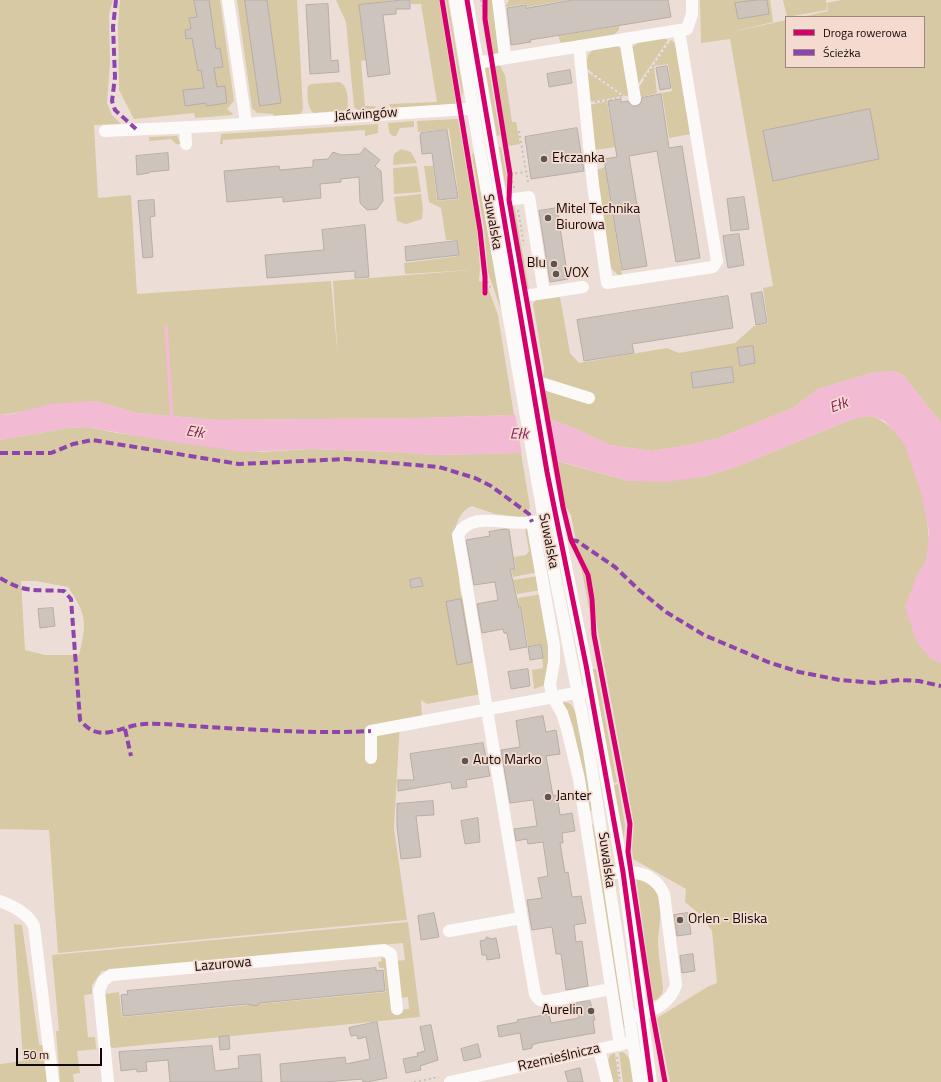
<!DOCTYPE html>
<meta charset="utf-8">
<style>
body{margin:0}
#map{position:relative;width:941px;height:1082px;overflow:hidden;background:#ecded7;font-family:"Titillium Web",sans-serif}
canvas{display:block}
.legend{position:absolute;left:785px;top:16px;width:140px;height:52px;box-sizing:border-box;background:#f4dacf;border:1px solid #9a867f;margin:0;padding:5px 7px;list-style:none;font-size:12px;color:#120907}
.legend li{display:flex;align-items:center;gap:8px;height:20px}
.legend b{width:20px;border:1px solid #9a867f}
.scale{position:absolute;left:16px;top:1048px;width:86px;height:18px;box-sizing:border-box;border:2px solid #120907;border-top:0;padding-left:5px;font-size:12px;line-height:14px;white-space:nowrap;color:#120907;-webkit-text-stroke:3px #f4dacf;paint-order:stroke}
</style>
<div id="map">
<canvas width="941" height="1082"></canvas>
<ul class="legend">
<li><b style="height:5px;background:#d6006c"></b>Droga rowerowa</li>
<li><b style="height:5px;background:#8e44ad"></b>Ścieżka</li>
</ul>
<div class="scale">50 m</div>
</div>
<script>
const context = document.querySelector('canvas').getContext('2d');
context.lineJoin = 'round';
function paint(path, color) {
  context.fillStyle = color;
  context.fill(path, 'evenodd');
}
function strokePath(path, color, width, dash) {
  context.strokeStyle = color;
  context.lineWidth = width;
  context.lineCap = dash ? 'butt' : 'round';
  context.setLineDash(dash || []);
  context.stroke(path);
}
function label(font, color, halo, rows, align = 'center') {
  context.font = font + ' "Titillium Web",sans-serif';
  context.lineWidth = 3.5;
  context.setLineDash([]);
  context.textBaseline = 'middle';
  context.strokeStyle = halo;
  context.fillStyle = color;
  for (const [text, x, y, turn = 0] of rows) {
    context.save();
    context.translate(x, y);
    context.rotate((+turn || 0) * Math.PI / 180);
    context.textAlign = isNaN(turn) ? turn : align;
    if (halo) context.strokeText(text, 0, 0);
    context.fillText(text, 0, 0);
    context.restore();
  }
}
const green = new Path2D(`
 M0,0H113L109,14L110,62L107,103L112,115L121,124L94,125L98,198L131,195L137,294L331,281L338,359L333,281L471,270L405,274L404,263L459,256L457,240H446L441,208L429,202L424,166H433L437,201L459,199L449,129L418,132L417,121L458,119L477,229L480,269L479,281L483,282L482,295H488L487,285L498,315L514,415L422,418L218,420L137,413L95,401L0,415Z
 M120,0H220L234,101L227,109L233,114L232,115L195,118L194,113L134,119L119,90L118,24Z
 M237,0H297L303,108L302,112L299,115L274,116L273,114L257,113L252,108Z
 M336,0H396L359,5L366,60L361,61L365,106H376L374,109L358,110L354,107L346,22Z
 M411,0H439L456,104L392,108L390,106L389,104L437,102L421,4H411Z
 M446,0H448L463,91L462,97Z
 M487,0H493L501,53L493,54L487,12Z
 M509,0H569L527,7L526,4L505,7Z
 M700,0H770L773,22L728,33L786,20V67H924V17H801L828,11L827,3L841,0H941V423L904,376L895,371L872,373L818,389L793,408L719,438L690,445L652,451L610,445L574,428L549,419L543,380L544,368L533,304L536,300L560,297L570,353L579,363L667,348L679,353L735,343L754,326L768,324L763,288L773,286L730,39L701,43Z
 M783,0H826L827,10L787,17Z
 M619,26V30L614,35L561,43L558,36Z
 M663,38L668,40L636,87L632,47L639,42Z
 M671,40L676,44L691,134L669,138L662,93L672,91L668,64L654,66L657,93L639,98L637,90Z
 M615,46L622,48L631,95L625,96L587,69C585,46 597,49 615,46Z
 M499,64L505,75L512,122H516L520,144L508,146L495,65Z
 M488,65L500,135L497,136L485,68Z
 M586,71L622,96L590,102Z
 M339,82C348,84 349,102 347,110L314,113C307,109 307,94 308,86L311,84Z
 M607,101L615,147L594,150L590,105Z
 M414,121V127L400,128L396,136C388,137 389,129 388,123Z
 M378,124V133L365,136V130L223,140V144H220L221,134Z
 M177,136L181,144H176L171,139L149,141V137Z
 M499,147H501L507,178L506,190Z
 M401,149L411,152L417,163L393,165L394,154Z
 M474,153L501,310L488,272L484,229L472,154Z
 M417,166L421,192L394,194L393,168Z
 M605,167L622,275H618L611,268L597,170Z
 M421,194L423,210L422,219L406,224L397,221L394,197Z
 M514,204L529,290L527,289L512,205Z
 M872,416C886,422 896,430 904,443C917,466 936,536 926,561C924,567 919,572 916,577L929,657L941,663V1082H670L657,1018L709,986L717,983L712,931L701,915L685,902L686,889L633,859L632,848L634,824L596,620L595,599L590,574L577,546L571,515L564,504L557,461L629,481L702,477L736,467L838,425L857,418Z
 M87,427L117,433L260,452L310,449L395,452L436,455L521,453L530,507L526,518L495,514L472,506C460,511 458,520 454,532L452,525L462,579L459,580L461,595H464L481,694L427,704L421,700L422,717L400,721L394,828L407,920L58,953L49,830L0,829V440L68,428ZM21,581H36L68,587C87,615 87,623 79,655H45L25,650Z
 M525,528H529L538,572L513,577L511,570L516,569L514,557L526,555L529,551Z
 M581,566C588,581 590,597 590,614Z
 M538,576L541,590L517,594L513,580Z
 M542,594L552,650L545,685L534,689L532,670L543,668L541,645L528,647L522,607H519L518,598Z
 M592,669H596L617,782L614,783Z
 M561,702L569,703C584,713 589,790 592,810L589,812Z
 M618,784L625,825L624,840L614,785Z
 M593,824L603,877L625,1027L624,1029L591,826Z
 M636,877C644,881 651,883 656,891C664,905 659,925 658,940C658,956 662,973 663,989L662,994L656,1000H653Z
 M408,922L420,1017L113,1048L110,1047L105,994L119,992L122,1017L386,992L384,968H379L378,962L382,961L381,957L386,959L394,1010L409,1009L408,997L399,998L396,961L405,960L403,943L102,971L92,985V994L84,995L88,1037H95L96,1048L98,1049L77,1051L80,1073L73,1074L74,1082H60L56,1031H59L52,955Z
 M14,924L22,925L39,1044L43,1046L47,1082H0V1064L23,1061Z
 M622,1052C633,1057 632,1071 633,1082H623L619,1053Z
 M615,1053L619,1082H613L608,1061L610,1055Z`);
const water = new Path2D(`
 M895,371L904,376L941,423V663L929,657L916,641L905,607L916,577L926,561L929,531L921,493L904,443L885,421L872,416L857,418L838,425L736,467L702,477L666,482L629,481L566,463L521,453L436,455L395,452L310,449L244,452L166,441L87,427L68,428L0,440V415L13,414L50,404L95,401L137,413L218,420L422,418L514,415L549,419L574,428L610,445L652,451L690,445L719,438L793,408L818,389L872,373Z`);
const pier = new Path2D(`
 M515,413L549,417L557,463L522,455Z`);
const stream = new Path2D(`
 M166,327L172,419`);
const building = new Path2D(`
 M194,0H209L216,49L220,48L223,67L214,68L217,87L225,86L227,103L206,106V103L185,106L183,90L204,88L201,70L198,71L192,38L186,39L185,30L191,29L189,18L197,17Z
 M245,0H267L281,103L260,106Z
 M402,0H410V9H396V14L383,15L390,74L368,77L359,5Z
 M573,0H668L671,17L530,40L531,42L511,45L507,8L526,5V8Z
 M757,0H767L769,14L738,19L735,3Z
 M328,4L331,61L338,60L339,72L310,74L306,5Z
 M667,66L671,88L660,90L656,68Z
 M570,70L572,83L549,87L547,74Z
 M661,94L669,148L682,146L700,258L676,262L657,151L629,156L647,266L622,270L604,159L617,157L608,101L621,99V102L628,101L632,106H636L640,104L642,98Z
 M870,109L879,159L773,181L763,131Z
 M577,128L584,171L531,179L525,137Z
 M447,130L458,198L438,200L432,153L422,154L420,136L421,133Z
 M365,148L380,160L375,166L381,171L383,201L377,209L367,210L360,203L359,177L341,179V182L320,184L321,198L283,202V197L227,202L224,171L279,166L280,170L313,167V160L328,159L333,152L341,155L360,154Z
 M168,153L169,170L149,172V173L137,175L136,156Z
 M744,197L749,229L731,231L727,199Z
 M154,200L155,216L150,217L153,257L143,258L138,201Z
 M557,208L568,279L550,282L539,211Z
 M365,225L369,277L355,278V271L267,278L265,255L324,250L322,230Z
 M739,234L744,265L728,268L723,236Z
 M457,241L459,255L406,261L405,247Z
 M762,292L767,323L756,325L751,294Z
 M728,296L733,328L632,344L634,353L584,361L577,320Z
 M753,346L755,363L740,366L737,348Z
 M732,367L734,382L693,388L691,373Z
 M505,529L509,530L515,569H510L519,608L521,607L527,647L510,650L507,633H504L503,629L482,633L477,604L498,600L495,582L474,585L466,540L490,536L489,532Z
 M421,578L423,586L411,588L410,580Z
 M461,599L472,662L457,665L446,602Z
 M53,608L55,626L40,628L38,609Z
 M541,645L543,658L530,660L528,647Z
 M528,669L530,686L511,689L508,672Z
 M543,716L546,732L556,730L560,754L546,756L553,796L557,795L560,815L572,813L575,831L562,833L563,843H560L565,873L568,872L572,897L581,896L586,923L574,925L576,942L582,941L588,986L566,990L561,954H556L552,927L532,930L530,919L527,900L542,898L538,878L548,876L543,842L528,844L527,839L516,841L514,829L537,826L533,800L510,803L501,750L520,747L516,721Z
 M483,743L490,776L466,780L467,787L452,789L451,782L398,791V780H414L410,754Z
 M433,801L434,815L416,816L421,857L401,859L397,827V804Z
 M478,818L480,842L465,844L461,821Z
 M434,913L439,937L421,940L418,916Z
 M688,913L691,934L677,936L674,915Z
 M487,937L491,939L496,938L500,958L487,960L486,955H482L480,941L485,940Z
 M693,954L695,971L682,973L680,956Z
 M376,968V971L383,970L385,991L260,1003L256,1006L247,1004L123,1016L121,995L128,994L127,991Z
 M590,1001L595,1020L593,1021L595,1033L538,1043L532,1045V1048L523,1050L520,1033L499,1037L497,1026L518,1022L517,1020L549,1014L551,1023L579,1018L576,1003Z
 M377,1022L387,1078L367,1082H363L362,1079L325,1082H281L280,1064L345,1057L346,1064L370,1059L366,1037L358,1039L357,1035L351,1036L349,1028Z
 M431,1025L438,1060L420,1066L421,1070L406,1073L403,1059L418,1056L417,1053L425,1051L420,1027Z
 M229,1036L230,1049L220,1050L219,1037Z
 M478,1044L481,1057L464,1061L461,1049Z
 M212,1046L215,1071L239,1068L238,1056L260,1054L262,1082H170L168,1060L146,1062L147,1071L137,1072V1069L121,1071L119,1052Z
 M580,1068L583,1082H568L565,1072Z`);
const path = new Path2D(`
 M481,0L485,19
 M593,74L623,96
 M644,79L667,44
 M595,102L624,97
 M519,131L528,182
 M514,188L510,174L526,172
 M518,210L524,245
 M485,277L491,289
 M591,628L594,635
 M617,1057L620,1082
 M414,1082L439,1077`);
const minor = new Path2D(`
 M228,0L246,123
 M455,0L479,146L544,520L589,751L639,1082
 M467,0L547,472L586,665L623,872L651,1082
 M498,0L505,57
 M625,39L635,99
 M579,46L593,185L607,283L713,267L717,261L680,37V30L687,29L692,14V0
 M470,64L680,30
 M185,127L186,144
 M105,131L213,126L481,108
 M494,202L529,197L544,293
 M511,298L583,287
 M533,385L541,383L589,398
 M539,521L532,522L554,646V662L550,684L552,696L562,713L567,729L579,779L620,1045
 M532,522C508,527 472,509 458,535C484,688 508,842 535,994C538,1000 541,1002 548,1001L611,989
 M371,758V731L586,691
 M615,873C636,870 655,874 664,894L676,985C671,1002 651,1014 634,1016
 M0,901C13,906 28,913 34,926L53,1082
 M449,931L521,918
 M599,1049L607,1082
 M108,1082L99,991L103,981L111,975L384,950L391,954L397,1009
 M450,1082L627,1043`);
const quiet = new Path2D(`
 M116,0L113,27L115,77L112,101L115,110L136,129
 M0,453H51L73,444L92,440L239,464L346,459L439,467L475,478L491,486L529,514L532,522
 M571,540L577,541L615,567L639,590L666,612L704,635L768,662L799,672L840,680L875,683L900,680L919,681L941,686
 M0,578C26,594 37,589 64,591L71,599L80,720C100,745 118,726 144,724C164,723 187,726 207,727C262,730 316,734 371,731
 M125,729L131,756`);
const cycleway = new Path2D(`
 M442,0L480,230L485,277V293
 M467,0L547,472L586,665L623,872L651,1082
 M485,0V19L510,174L509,200L563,507L571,540L588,575L592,599L594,635L630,824L628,852L652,1011L665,1082`);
const markers = [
 [544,159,4,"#5e5450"],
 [548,218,4,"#5e5450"],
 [554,264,4,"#5e5450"],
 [556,274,4,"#5e5450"],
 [465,761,4,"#5e5450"],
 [548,797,4,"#5e5450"],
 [680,920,4,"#5e5450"],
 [591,1011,4,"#5e5450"]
];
const streetNames = [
 ["Jaćwingów",366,115,-4],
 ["Suwalska",492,222,80],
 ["Suwalska",548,541,79],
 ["Suwalska",606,860,82],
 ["Lazurowa",223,965,-5],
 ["Rzemieślnicza",559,1058,-13]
];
const poiNames = [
 ["Ełczanka",552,159],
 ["Mitel Technika",556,210],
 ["Biurowa",556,226],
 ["Blu",546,264,"right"],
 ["VOX",564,274],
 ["Auto Marko",473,761],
 ["Janter",556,797],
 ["Orlen - Bliska",688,920],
 ["Aurelin",583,1011,"right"]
];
const waterNames = [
 ["Ełk",839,406,-21],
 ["Ełk",195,433,9],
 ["Ełk",519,435,1]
];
paint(green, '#d6c9a4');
paint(water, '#f2bad3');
paint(pier, '#ecded7');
strokePath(stream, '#f2bad3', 3.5);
paint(building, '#cec4be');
strokePath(building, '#b7ada7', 1);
strokePath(path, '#c4c0be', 2, [2, 3]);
strokePath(minor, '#fcfaf9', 12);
strokePath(quiet, '#8e44ad', 4, [8, 4]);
strokePath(cycleway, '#d6006c', 5);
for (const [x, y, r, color] of markers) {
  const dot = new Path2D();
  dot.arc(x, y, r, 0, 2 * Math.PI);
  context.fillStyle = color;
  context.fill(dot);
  strokePath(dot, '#f4dacf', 1.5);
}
label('14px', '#120907', '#f4dacf', streetNames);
label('14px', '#120907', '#f4dacf', poiNames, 'left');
label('italic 15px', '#871f60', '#f4dacf', waterNames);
</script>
